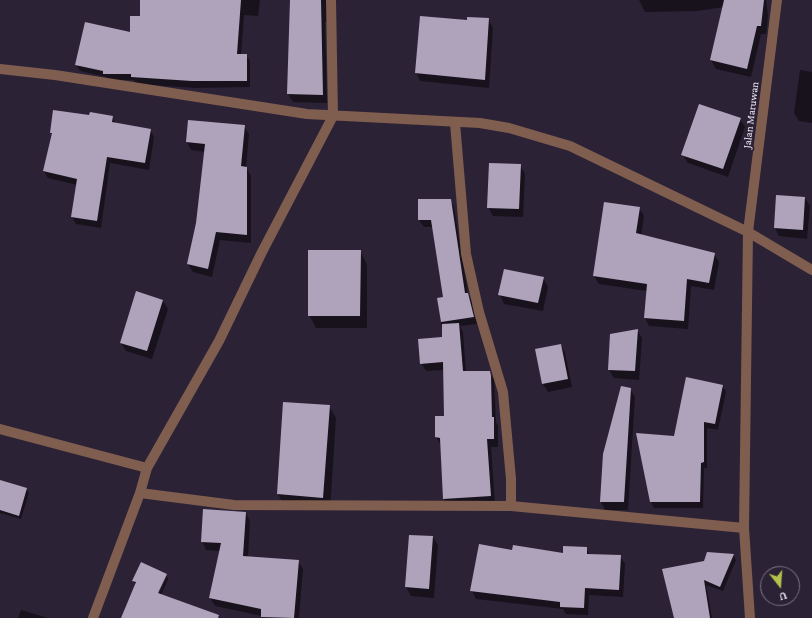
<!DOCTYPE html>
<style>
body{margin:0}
#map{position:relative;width:812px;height:618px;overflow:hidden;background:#2c2236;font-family:"Crimson Pro",serif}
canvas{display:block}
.north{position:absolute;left:760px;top:566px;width:40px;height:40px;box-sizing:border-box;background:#2c2236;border:1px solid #7b7284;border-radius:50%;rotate:163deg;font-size:11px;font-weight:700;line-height:16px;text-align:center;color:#f1ebf8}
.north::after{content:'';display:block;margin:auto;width:14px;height:18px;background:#b4c24a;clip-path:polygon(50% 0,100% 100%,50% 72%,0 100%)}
</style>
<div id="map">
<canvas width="812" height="618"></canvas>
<div class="north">U</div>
</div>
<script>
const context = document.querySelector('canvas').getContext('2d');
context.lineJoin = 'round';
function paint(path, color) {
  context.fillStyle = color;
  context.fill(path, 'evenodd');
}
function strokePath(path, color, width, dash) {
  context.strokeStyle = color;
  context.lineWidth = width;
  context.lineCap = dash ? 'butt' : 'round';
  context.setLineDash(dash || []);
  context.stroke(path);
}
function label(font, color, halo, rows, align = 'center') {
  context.font = font + ' "Crimson Pro",serif';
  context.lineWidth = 4;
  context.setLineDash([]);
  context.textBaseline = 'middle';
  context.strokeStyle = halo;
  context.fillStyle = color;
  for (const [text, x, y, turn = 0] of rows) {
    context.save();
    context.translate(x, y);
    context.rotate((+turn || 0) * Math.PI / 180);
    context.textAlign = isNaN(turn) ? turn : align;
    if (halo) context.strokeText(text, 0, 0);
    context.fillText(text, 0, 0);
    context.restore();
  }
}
const shadow = new Path2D(`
 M215,0H260L258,16L244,15L241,55H246L250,61V87L196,88L136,84L134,80H108L106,77L80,71L76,65L131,33L214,18Z
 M291,0H330L329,22H325L327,103L293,102L288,94Z
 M639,0H766L768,16L766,34H761L751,77L716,69L711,60L724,7L697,11L645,12Z
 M488,19L493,28L489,88L420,81L416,72L468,21Z
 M800,70L812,72V123L799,121L794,113Z
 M90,116L112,117L116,124L150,129L154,137L149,170L110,163L101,228L76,224L72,217L77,185L48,178L44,171L53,135L51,133Z
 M740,119L745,127L728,177L688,163L683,155Z
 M189,122L244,126L249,134L246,167L251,176V243L220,240L212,277L193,272L188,264L197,224L206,152L191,150L187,142Z
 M520,165L525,174L523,217L493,216L488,207Z
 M805,198L810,206L807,239L779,236L775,228Z
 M419,200H450L454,207L468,295L472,301L477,324L460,326L463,332L466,372H489L494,380L496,422L498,426V447H491L495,504L449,507L444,499L441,445L436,437L445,417L444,370L426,371L421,363L443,338L441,321L444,297L434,227H424L419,220Z
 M639,208L644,216L641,236L714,254L719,262L714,290L691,286L688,329L649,326L645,318L647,291L599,284L594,276Z
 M360,251L367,264V328H316L309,315Z
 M543,278L548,287L543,311L504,304L500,295Z
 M163,301L168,309L152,359L126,351L121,343Z
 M637,330L642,338L639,380L614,378L609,370Z
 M561,345L565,353L572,387L548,392L543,384Z
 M722,385L726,392L718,430L707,428V468H704L703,508H654L651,502L637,434L675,437Z
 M630,389L635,397L628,510H605L601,502L604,454Z
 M284,403L329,406L336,418L330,510L285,507L278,494Z
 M0,481L26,489L29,493L21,519L0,513Z
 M245,512L250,521L248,558L298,561L303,569L299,618H262V616L215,606L210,598L220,551L206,550L202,541Z
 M410,536L433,537L438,545L434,598L411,596L406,587Z
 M586,548L590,555L620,556L625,564L623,597L589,595L588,615L566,614L563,609L476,599L472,591L513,551L564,554Z
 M733,555L736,560L723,591L706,585L712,618H675L705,562Z
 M166,574L155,597L157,598L167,576L168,579L160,598L154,618H126L136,585L133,581Z
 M21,610L48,618H18Z`);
const building = new Path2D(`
 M140,0H241L237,54H247V81H192L131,77V74H103V71L75,65L85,22L130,32V16H140Z
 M290,0H321L323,95L287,94Z
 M724,0H764L761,26H757L747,69L710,60Z
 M420,16L467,20V17L489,18L485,80L415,73Z
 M699,104L741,118L723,169L681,155Z
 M53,110L89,115L90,112L113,116L112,122L151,129L145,163L107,157L97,221L71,217L77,179L43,171L52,133H50Z
 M188,120L245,125L241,166L247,167V235L216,232L208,269L187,264L196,223L205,144L186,142Z
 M489,163L521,164L519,209L487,208Z
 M776,195L805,197L803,230L774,228Z
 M418,199H451L465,293H468L474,317L441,322L437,298L443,297L431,220H418Z
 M604,202L640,207L636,233L715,253L709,283L687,279L684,321L644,318L647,284L593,276Z
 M308,250H361L360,316H308Z
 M504,269L544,277L538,303L498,295Z
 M136,291L163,300L147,351L120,343Z
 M459,323L463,371H490L491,376L492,417H494V439H487L491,496L443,499L440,438L435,437V416H444L443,362L420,364L418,339L442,337V324Z
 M638,329L635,371L608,370L610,334Z
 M561,344L568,379L542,384L535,349Z
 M686,377L723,385L715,424L704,422V462L701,463L700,502H650L636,433L674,436Z
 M621,386L631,388L624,502H600L603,454Z
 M283,402L330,405L323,498L277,494Z
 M0,480L27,488L19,516L0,510Z
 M203,509L246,512L243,556L299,560L294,618L261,617V609L209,598L221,543L201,542Z
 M409,535L433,536L429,589L405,587Z
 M479,544L512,550L513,545L563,553V546L587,547V554L621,555L619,590L585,588L584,608L560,607V602L470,591Z
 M707,552L734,554L720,587L704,580L710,618H674L662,569L704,561Z
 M141,562L167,574L158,593L219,615L218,618H121L136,582L132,581Z`);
const minor = new Path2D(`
 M0,69L55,75L307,114L480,123L509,128L570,146L748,232L777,0
 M455,123L466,254L479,312L503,392L511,479V506
 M0,429L147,468
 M140,493L234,505L511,506L744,528
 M93,618L140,493L147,468L219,341L262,252L333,116L331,0
 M750,618L744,528L748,232L812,270`);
const streetNames = [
 ["Jalan Maruwan",751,115,-83]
];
paint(shadow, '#0007');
paint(building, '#afa3bc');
strokePath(minor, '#805e4f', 10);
label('11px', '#f1ebf8', '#2c2236', streetNames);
</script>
